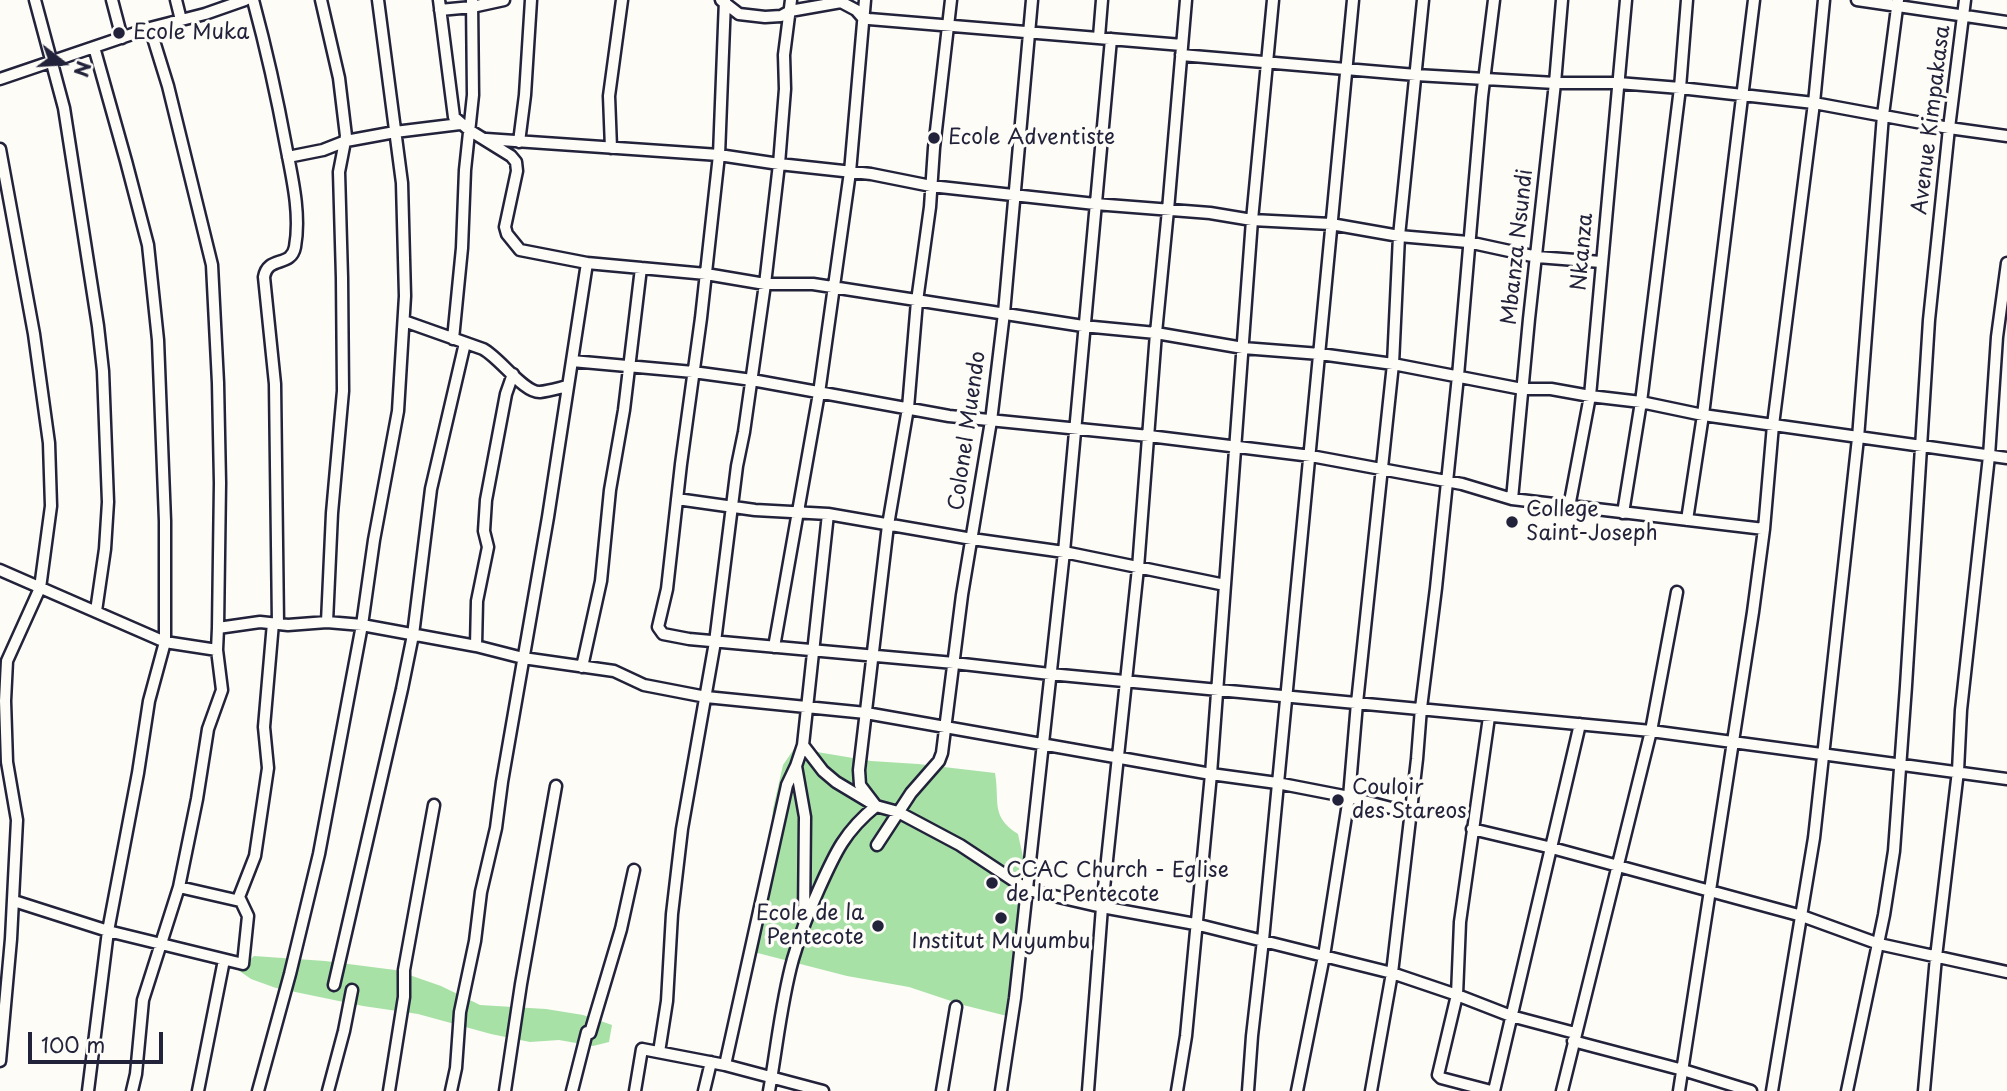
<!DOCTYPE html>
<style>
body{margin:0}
#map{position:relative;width:2007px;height:1091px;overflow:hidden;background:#fdfcf7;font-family:"Playpen Sans",sans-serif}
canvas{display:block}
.north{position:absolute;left:28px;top:28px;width:70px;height:70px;-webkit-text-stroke:5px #fdfcf7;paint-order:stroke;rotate:107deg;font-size:19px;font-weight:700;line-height:28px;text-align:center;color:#22223b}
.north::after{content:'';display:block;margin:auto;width:24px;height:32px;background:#22223b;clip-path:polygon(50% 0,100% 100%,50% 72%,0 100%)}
.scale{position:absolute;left:28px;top:1032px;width:135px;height:32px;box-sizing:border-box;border:4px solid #22223b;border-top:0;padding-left:9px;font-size:21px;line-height:24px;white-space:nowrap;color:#22223b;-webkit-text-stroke:5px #fdfcf7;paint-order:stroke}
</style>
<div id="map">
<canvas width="2007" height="1091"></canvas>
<div class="north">N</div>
<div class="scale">100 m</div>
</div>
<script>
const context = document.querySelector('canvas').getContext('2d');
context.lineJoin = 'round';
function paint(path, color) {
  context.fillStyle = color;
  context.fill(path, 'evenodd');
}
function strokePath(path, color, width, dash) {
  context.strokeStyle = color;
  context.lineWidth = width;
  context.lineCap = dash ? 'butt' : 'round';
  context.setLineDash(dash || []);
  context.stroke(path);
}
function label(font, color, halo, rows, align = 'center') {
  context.font = font + ' "Playpen Sans",sans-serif';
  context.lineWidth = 7;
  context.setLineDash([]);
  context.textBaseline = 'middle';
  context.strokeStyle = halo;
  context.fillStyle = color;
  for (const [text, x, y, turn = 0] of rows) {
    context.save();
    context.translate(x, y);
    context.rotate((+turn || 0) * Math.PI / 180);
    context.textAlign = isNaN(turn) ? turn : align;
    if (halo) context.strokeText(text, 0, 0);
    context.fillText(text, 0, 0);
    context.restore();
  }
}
const green = new Path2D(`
 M796,746L817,752L871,761L918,764L995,773C1000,802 990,816 1018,834L1025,866L1007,1016L963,1005L909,987L847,976L746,950L770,849L773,809L783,765Z
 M254,956L325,961L395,970L441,986L480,1005L546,1009L583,1015L612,1025L609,1042L593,1046L559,1040L530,1042L491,1034L418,1014L363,1006L276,988L251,979L238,970Z`);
const minor = new Path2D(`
 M35,0L64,108L98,326L103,371L108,502L105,549L96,611
 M112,0L122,38
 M176,0L181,20
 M253,0C266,48 277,97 286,146C292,177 301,214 295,247C291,268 268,255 264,277L275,384L278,624
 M321,0L339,78L346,136L339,172L342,278L343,391L332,513L327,622
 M439,0L454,117L469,130L511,156L516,162L517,171L505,227L507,234L520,250L587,263L548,517L502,782L496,828L481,892L475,941L460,1012L456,1068L451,1091
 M721,0L739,14L765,17L781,16L790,11L841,2L856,10L863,18L869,19L1182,45
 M725,0L719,155L701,318L681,464L667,589L658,627L663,634L689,639L954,663L1050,674L1651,731L2007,779
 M1857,0L2007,22
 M440,10L472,7L504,0
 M150,28L168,86L212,265L218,383L220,483L218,628
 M1099,37L1102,0
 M1181,55L1416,75L1555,83H1618L1680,88L1814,103L1949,128L2007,136
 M0,79L150,28L205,14L245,0
 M486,139L719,155L779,164L871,174L931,186L1095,204L1210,213L1252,220L1331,224L1399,236L1468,242L1537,257L1601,262
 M519,142L525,95L531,0
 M611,148L609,96L622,0
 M0,149L34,334L49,443L51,506L40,588L7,661L5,701L7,762L17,820L11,939L0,1061
 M288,157L323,150L346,141L395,132L460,124
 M587,263L706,274L765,284H813L1083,326L1156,333L1243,348L1320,354L1393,364L1522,389H1551L1590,396L1641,402L1703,415L2007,458
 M404,321L483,349C500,358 524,393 540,392C549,391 559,388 568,386
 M453,339L462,248L465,170L473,95L472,0
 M572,361L693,372L752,380L949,416L1149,436L1311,456L1462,484L1512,499L1764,529
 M677,499L755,510L828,514L972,539L1064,552L1225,585
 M1512,499L1529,319L1555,83L1562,0
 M1569,507L1590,396L1626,0
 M1623,513L1641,402L1680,88L1687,0
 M828,514L803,745L823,771L836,782L876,806L898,812L960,845L1028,890L1102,907L1195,924L1392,973L1457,995L1511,1016L1575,1033
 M1687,520L1703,415L1754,0
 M0,570L165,642L217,650
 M476,646L477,601L488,547L484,531L486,500L506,394L513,374
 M774,647L819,393L850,172L865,0
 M582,667L601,581L610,490L624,410L641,268
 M1489,717L1460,922L1457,995L1438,1075L1441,1078L1491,1091
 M803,745L796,766L805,817L804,918
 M1472,829L1552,848L1802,916L1879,944L2007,972
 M877,845L911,793L939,761L942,753L962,595L991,421L1004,313L1032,0
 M179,887L240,901
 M14,901L108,931L243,964L248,916L239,897L255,856L268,768L264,727L273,623
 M334,985L402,689L413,635L431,489L465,343
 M590,1033L621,929L634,870
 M1573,1041L1683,1070L1751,1091
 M659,1052L667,1001L672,914L682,829L715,642L737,466L744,432L765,284L779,164L785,89L784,55L791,0
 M725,1065L787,785L796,766
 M88,1091L108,931L138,773L149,701L165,642V521L158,340L148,245L126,161L94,47
 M132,1091L136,1074L143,1000L179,887L197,799L208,729L222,690L217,650L218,628L260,622L288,625L327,622L362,625L476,646L523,658L614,671L644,685L706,697L866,713L1211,774L1277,783L1349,797L1410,813
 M198,1091L224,960
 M258,1091L290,974L319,854L362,625L374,540L398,411L405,296L402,183L378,0
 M328,1091L344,1031L352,990
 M389,1091L404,997V970L434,805
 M505,1091L521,984L556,786
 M572,1091L587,1032
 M635,1091L642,1049L725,1065L823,1091
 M704,1091L711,1062
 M769,1091C777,1047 781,1002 793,959C800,935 809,911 819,889C835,853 845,831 876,806L860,785L859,770L888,525L908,408L917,301L930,207L934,148L951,0
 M942,1091L956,1007
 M1001,1091L1015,998L1064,552L1111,39
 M1088,1091L1102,907L1138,568L1156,333L1168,210L1186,0
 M1177,1091L1186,1036L1211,774L1252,220L1273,0
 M1248,1091L1252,1036L1263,940L1353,0
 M1297,1091L1324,956L1349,797L1357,703L1393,364L1399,236L1423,0
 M1371,1091L1392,973L1417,759L1421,708L1436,588L1458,376L1482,97L1494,0
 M1494,1091L1580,724
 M1562,1091L1651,731L1677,592
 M1679,1091L1753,612L1764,529L1773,425L1814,103L1824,0
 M1772,1091L1814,838L1858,438L1883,115L1898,0
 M1847,1091L1884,915L1894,851L1906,686L1929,320L1949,128L1965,0
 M1924,1091L1936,957L1958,771L1961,710L1989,456L1997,337L2007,263`);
const markers = [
 [119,33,7,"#22223b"],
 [934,138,7,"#22223b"],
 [1512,522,7,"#22223b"],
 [1338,800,7,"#22223b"],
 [992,883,7,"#22223b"],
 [1001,918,7,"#22223b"],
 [878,926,7,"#22223b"]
];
const poiNames = [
 ["Ecole Muka",133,33],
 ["Ecole Adventiste",948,138],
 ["College",1526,510],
 ["Saint-Joseph",1526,534],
 ["Couloir",1352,788],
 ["des Stareos",1352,812],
 ["CCAC Church - Eglise",1006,871],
 ["de la Pentecote",1006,895],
 ["Ecole de la",864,914,"right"],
 ["Pentecote",864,938,"right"],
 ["Institut Muyumbu",1001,942,"center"]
];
const streetNames = [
 ["Avenue Kimpakasa",1932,120,-83],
 ["Mbanza Nsundi",1518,247,-84],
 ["Nkanza",1583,252,-85],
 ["Colonel Muendo",968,431,-82]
];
paint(green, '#a7e1a6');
strokePath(minor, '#22223b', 15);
strokePath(minor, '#fdfcf7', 10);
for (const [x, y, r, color] of markers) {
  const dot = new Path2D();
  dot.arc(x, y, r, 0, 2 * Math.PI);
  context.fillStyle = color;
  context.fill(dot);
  strokePath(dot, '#fdfcf7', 2.5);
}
label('21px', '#22223b', '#fdfcf7', poiNames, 'left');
label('21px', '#22223b', '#fdfcf7', streetNames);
</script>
